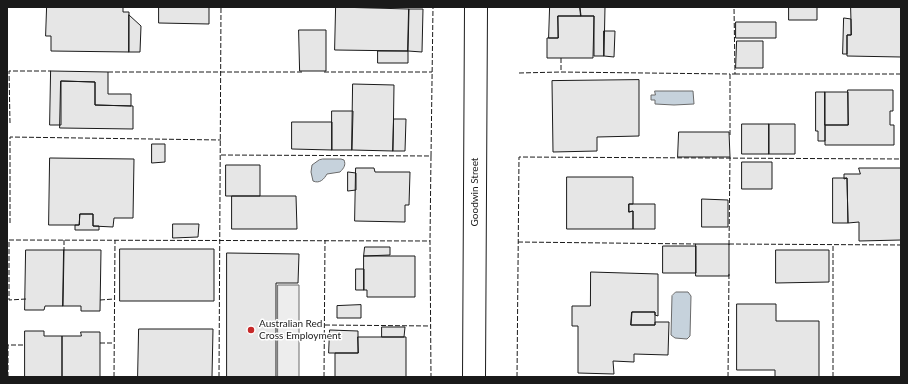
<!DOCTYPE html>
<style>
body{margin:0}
#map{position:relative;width:908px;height:384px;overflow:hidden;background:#fff;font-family:Lato,sans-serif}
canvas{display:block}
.frame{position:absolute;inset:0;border:8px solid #1a1a1a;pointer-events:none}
</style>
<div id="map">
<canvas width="908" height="384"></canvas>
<div class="frame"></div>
</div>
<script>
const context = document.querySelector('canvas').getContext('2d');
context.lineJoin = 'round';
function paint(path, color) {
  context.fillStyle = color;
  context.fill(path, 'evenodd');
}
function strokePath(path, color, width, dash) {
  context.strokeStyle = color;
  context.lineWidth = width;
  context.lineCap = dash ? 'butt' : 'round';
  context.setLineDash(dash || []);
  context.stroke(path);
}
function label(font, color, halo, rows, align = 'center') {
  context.font = font + ' Lato,sans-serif';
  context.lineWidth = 3;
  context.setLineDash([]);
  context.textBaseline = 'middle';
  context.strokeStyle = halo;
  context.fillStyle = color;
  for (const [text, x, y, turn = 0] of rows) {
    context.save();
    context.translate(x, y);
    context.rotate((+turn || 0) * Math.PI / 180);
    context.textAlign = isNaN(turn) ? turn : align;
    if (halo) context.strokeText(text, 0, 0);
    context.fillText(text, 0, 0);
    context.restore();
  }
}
const parking = new Path2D(`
 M278,285H299V377H278Z`);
const water = new Path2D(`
 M655,91H693L694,104L674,105L655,104V100H651V95H655Z
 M323,159H341L344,160C346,165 344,168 340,172L327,174C324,179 320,184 313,181L311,172L312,165L319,160Z
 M676,292H688L691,296L690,336L687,339L675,338L671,335L672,296Z`);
const building = new Path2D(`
 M47,7H123V12H129V52L51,51V36H46Z
 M159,7H209V24L159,23Z
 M336,7L409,9L408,51L335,50Z
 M550,7H580L581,16H558V38H549Z
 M580,7H605L604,56H594V16H581Z
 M789,7H817V20H789Z
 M851,7H901V57L847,56V35H851Z
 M409,9H423L422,52L408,51Z
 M129,15L141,26L140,52H129Z
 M558,16H594L593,58H547V38H558Z
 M844,18L851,19V35H847V54H843Z
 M736,22H776V38H736Z
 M299,30H326V71H300Z
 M604,31H615L614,57L604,56Z
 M737,41H763V68H736Z
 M378,51H408V63H378Z
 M51,71L108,72V94H131V106L95,105V82L61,81V125H50Z
 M639,80V136L597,137V151L553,152L552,81Z
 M61,81L95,82V105L133,106V129L60,128Z
 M353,84L394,85L393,151L352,150Z
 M848,90H893V111H890V125H894V145H825V125H848Z
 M816,92H825V141H818V131H816Z
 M825,92H848V125H825Z
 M332,111H353L352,150H332Z
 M394,119H406L405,151H393Z
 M292,122H332V150L292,149Z
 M742,124H769V154H742Z
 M769,124H795V154H769Z
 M679,132H729L730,157H678Z
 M152,144H165V162L152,163Z
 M50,158L134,159L133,218H114L113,227L93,226V214H80L79,225H49Z
 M742,162H772V189H742Z
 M226,165H260V196H226Z
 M356,168H374L375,172H410L409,205H405V222L355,221Z
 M859,168H901V240L859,241V222L848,223L847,178L844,179V174H860Z
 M348,172L356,173V190L348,191Z
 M567,177H633V204H629V212L633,211V229H567Z
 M833,178H847L848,223H833Z
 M232,196H296L297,229H232Z
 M702,199L728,200V227H702Z
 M629,204H655V229H633V211L629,212Z
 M80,214H93V226H99V230H75V225H79Z
 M173,224H199L198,237L173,238Z
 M696,244H729V276H696Z
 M663,246H696V273H663Z
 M365,247H390V255L364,256Z
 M120,249H214V301H120Z
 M26,250H64L63,306H45L44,310H25Z
 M64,250H101L100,311H81V306H63Z
 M776,250H829V282L776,283Z
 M227,253L299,254L298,283H276V377H227Z
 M364,256H415V297H367V290H364Z
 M356,269H364V290H356Z
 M591,272L658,274V316L655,315V312H632L631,325H655V322H669L668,355L634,354V362L613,361L614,374L578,373V326H572V306H590Z
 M737,304H776V321H819V377H775V370H737Z
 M361,305V318H337V306Z
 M632,312H655V325H631Z
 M382,327H405L404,337H382Z
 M139,329H213L212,377H138Z
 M330,330L358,331V353H329Z
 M25,331H44V336H62V377H25Z
 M81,332H100V377H62V336H81Z
 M358,337H406V377H335V353H358Z`);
const street = new Path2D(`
 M474,377L476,7`);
const fence = new Path2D(`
 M561,58V72
 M108,72H302
 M324,72H432
 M519,73L561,72L730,74
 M735,74H901
 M10,123L9,71H51
 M730,135V74H735L734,7
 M221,155L431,156L430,241
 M431,156L433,7
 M10,223V137L221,140
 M64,240V250
 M518,242L696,244
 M729,244L901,245
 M729,245L730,157
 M26,299L9,300V240L430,241L431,377
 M100,300L114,299
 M325,325L431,326
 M100,343H114
 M8,377V345H25
 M114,377L115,240
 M219,377L221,7
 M324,377L325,240
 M517,377L519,157L901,159
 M728,377L729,273
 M833,377V244`);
const markers = [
 [251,330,4,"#c62828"]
];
const streetNames = [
 ["Goodwin Street",475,192,-90]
];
const poiNames = [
 ["Australian Red",259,324],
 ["Cross Employment",259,336]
];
paint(parking, '#ededed');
strokePath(parking, '#6a6a6a', 1);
paint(water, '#c6d2dc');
strokePath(water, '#6a6a6a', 1);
paint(building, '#e6e6e6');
strokePath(building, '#1a1a1a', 1);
strokePath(street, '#1a1a1a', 24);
strokePath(street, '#fff', 22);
strokePath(fence, '#1a1a1a', 1, [5, 2]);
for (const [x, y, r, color] of markers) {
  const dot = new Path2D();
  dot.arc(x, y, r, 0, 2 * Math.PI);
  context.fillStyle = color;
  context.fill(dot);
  strokePath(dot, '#fff', 1.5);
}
label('10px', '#1a1a1a', '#fff', streetNames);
label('10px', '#1a1a1a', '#fff', poiNames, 'left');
</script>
